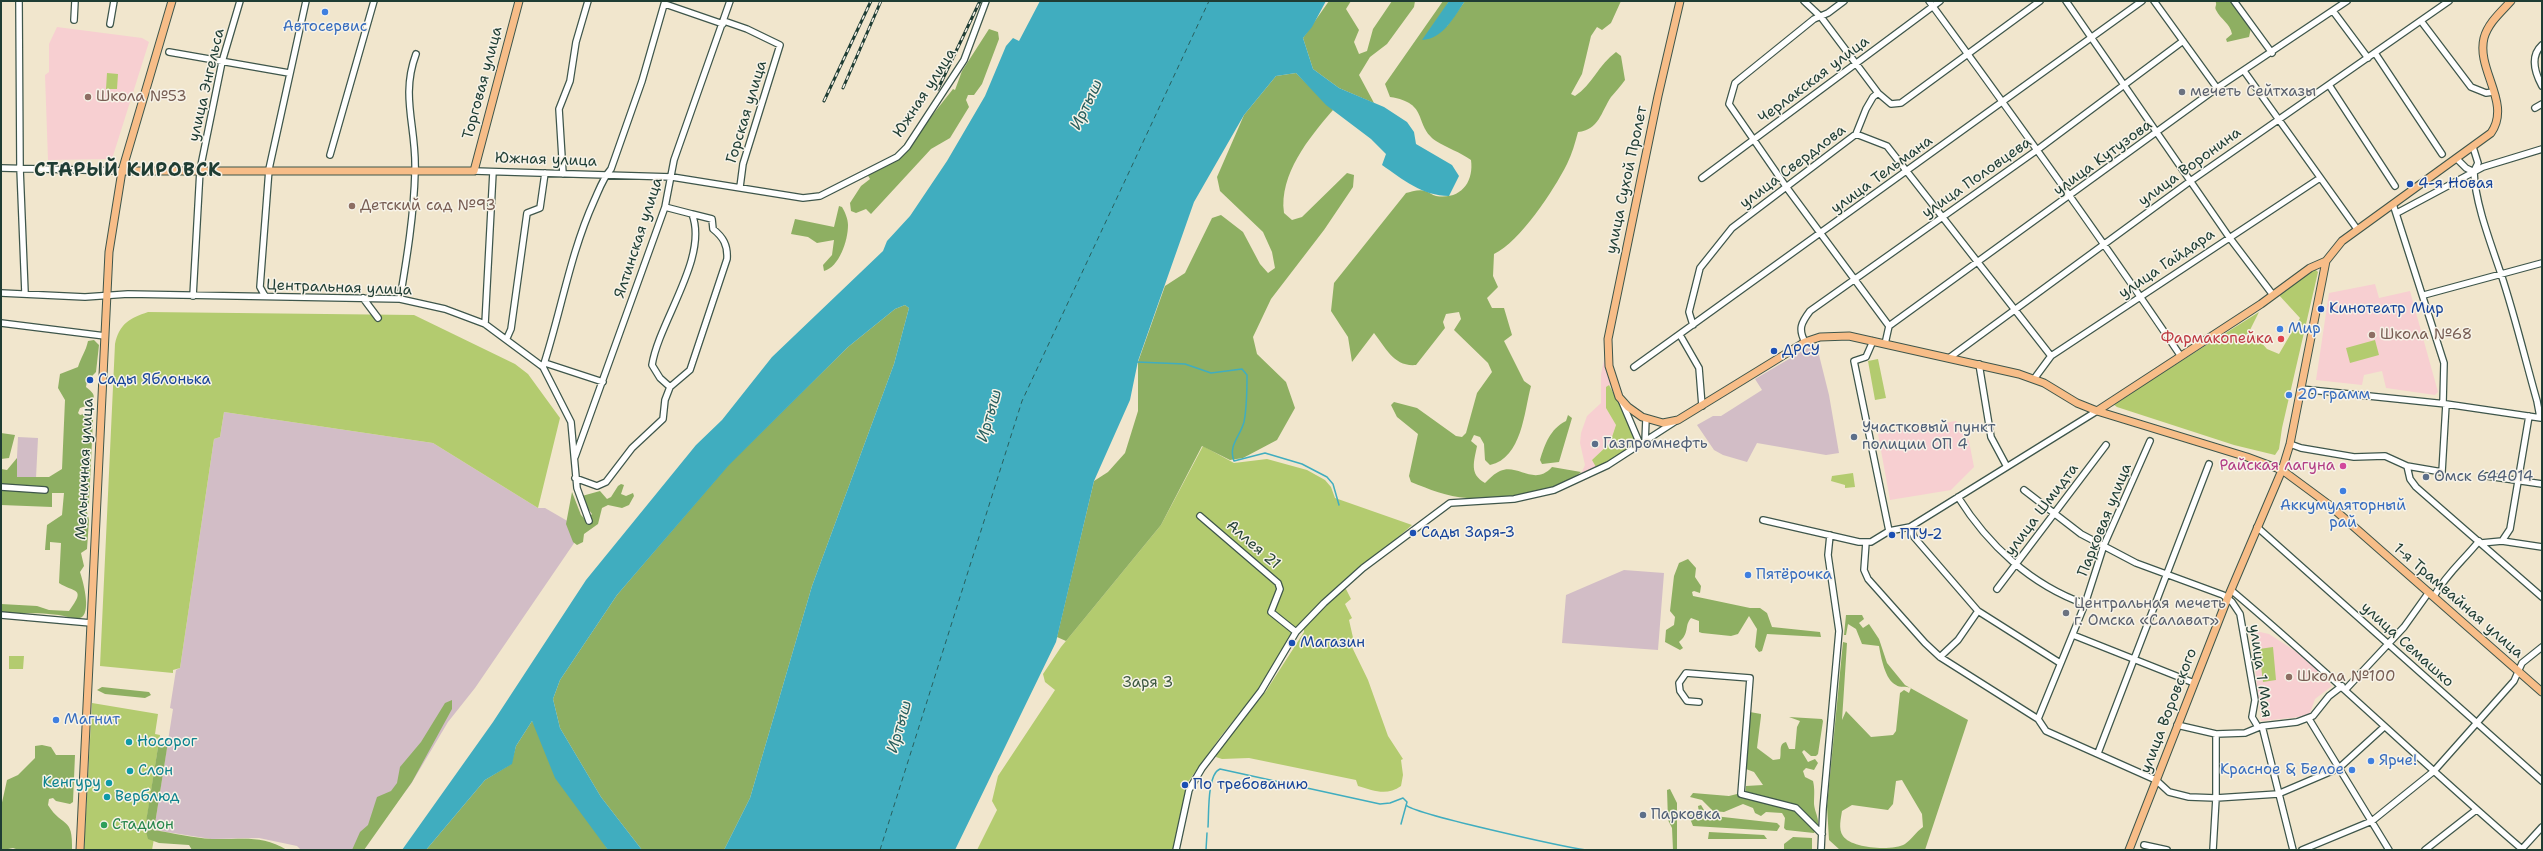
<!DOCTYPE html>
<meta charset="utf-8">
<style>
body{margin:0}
#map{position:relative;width:2543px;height:851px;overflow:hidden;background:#f1e6cd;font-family:"Shantell Sans",sans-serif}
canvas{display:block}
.frame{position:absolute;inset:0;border:2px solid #1f3d34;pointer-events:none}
</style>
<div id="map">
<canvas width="2543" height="851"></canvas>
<div class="frame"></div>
</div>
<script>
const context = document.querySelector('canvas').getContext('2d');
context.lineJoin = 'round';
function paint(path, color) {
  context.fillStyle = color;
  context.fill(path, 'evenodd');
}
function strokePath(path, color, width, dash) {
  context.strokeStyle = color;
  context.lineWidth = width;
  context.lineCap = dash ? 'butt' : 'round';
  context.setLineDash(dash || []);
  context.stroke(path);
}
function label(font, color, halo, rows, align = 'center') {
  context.font = font + ' "Shantell Sans",sans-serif';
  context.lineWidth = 3;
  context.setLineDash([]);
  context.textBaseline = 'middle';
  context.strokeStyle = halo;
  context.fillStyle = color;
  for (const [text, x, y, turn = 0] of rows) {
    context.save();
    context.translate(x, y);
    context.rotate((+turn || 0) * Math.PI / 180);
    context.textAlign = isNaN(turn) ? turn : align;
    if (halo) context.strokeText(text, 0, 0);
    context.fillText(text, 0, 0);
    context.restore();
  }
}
const built = new Path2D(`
 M57,27L142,38L149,42L112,159L48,160L45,75L49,72V44Z
 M2375,284L2379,298L2410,291L2438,392L2435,395L2386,388L2382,371L2364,375L2362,385L2316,380L2329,293Z
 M1605,356L1611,385H1609L1606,408L1616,425L1610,443L1592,460L1600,467L1579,478L1585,465L1580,443L1581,433L1587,416L1601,403V374Z
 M1956,421L1969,441L1974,467L1951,490L1890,500L1878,434Z
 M2251,630L2269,634L2306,658L2332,686L2315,699L2309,716L2261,721Z`);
const industrial = new Path2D(`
 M1811,346L1817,347L1829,395L1839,453L1826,455L1757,443L1747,462L1723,455L1714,450L1697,425L1713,416H1721L1762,390L1755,379Z
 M224,412L433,443L538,508H545L583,530L475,688L448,722L411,784L361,850H301L297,846L259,838L211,839L154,830L173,709L170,708L176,670L180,668L214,439L220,437Z
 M18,437L38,438L36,478L16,477Z
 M1624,570L1664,573L1658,650L1562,643L1566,595Z`);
const green = new Path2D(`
 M107,73L118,74L117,89H106Z
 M2315,269L2318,272L2282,428L2279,449L2275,455L2234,445L2117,407L2113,404L2259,312L2250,330L2267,349L2279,354L2300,318L2278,294Z
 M148,312L414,315L515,364L528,374L560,418L538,508L433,443L224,412L220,437L214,439L180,668L173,670V673L100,666L115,344C119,324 130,318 148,312Z
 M2375,340L2379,355L2350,363L2346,348Z
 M1878,359L1886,398L1875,400L1868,361Z
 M1609,385L1638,439L1635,446L1600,467H1596L1592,460L1610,443L1616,425L1606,408V387Z
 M1203,446L1234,463L1267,459L1307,470L1325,480L1331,487L1335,498L1412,525L1297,626L1260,688L1221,736L1188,782L1174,850H977L997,810L992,801L998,776L1055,690L1045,682L1043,674L1061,647L1161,525Z
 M1853,473L1855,487L1845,488V485L1831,481L1832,476Z
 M1345,587L1351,599L1345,604L1352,618L1349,620L1354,642L1351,645L1368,680L1388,736L1403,759L1401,760L1403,775L1401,786C1387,796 1374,791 1358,786L1356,780L1249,758L1222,759L1216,757L1217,752L1266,691L1304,632V628Z
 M2273,647L2276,680L2263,682L2259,649Z
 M9,656H24L23,669H9Z
 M92,703L158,714L155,734L160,735L145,830L155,833L152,850H84Z`);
const forest = new Path2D(`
 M1329,1H1351L1346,9L1359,30L1354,42L1359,54L1367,51L1373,29L1392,1H1415L1414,7L1387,44L1370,57L1359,75L1374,103L1339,88L1313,69L1303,38Z
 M1443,1H1449L1442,14L1447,26L1465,1H1621L1611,23L1602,30L1597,27L1591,36L1582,74L1571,94L1575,96C1592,85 1599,64 1616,52L1621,56L1625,80C1621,86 1616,91 1611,97C1601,112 1599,130 1578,132C1575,143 1572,154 1567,164C1554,190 1520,242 1494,254L1493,276L1498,287L1487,298L1492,308H1504L1512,335L1504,341L1524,381L1531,386C1524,412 1522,458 1490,465L1485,460L1484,444L1480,437L1474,435L1471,441L1477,446C1474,462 1469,474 1485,483C1489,479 1495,473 1500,471C1518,463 1534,487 1552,467L1581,472C1556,494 1499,501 1467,498C1447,497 1429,489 1411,482L1409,476L1418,434L1397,417L1391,405L1394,402L1417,408L1456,436L1462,437L1466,433L1477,393L1492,372L1488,363L1454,330L1461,319L1459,312L1446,314L1443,322L1445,328L1416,365C1394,367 1386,348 1374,333L1352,362L1348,337L1331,311L1334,283L1406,193C1411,192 1419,189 1425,191C1429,192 1432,195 1436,196C1461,200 1474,182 1471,160C1460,152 1447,148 1436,141C1413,125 1430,103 1390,97L1385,84Z
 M2215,1H2230L2251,28L2249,37L2227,42L2226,39L2232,34C2230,23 2221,20 2216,10C2214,6 2218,5 2215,1Z
 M989,29L998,32L999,39L982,84L974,95H968L966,100L969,107L950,138L931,149L871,214L866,209L856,213L851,211L850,203L861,186L870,179L867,174L900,156L953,89L955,90L962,71Z
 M1296,73L1333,110C1309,138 1279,174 1284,213L1292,220L1302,217L1347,173L1354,175L1353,187L1324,230L1271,299L1253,337L1257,354L1286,382L1295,408L1277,440L1243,458L1230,460L1202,446L1161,525L1066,641L1057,637L1094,481L1108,472L1125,453L1138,411V362L1165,286L1185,273L1212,218L1221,215L1243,232L1260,264L1268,273L1275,268L1272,252L1263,232L1220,191L1217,177L1244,115L1276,76Z
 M839,206L842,207C845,212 848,219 848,225C848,241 839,267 824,271L823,265L832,255L834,240L817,243L808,237L791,234L795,219L834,227Z
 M905,305L909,308L894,364L812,586L750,798L724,850H642L601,797L560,728L553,699L560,680L617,595L729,464L848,347L895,309Z
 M94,340L99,345L96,372L87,381L86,387C93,393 96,394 92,404L80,408L78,413L80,415L88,413L93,420L89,503L86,508L89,520L87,549L81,553L84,566L80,572C83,581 91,610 82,617C76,621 70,617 64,616C44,612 21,614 1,613V604L37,606L49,610L69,611C87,587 74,593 59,583L61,543L50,542V550H45L47,525L62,515L64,493H52V507L1,505V469L7,470L17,458V477H49L62,469L65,400L58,388L60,374L78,367C81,357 86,351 88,341Z
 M1568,415L1572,418L1559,462L1542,464L1540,460C1545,444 1550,429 1566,421Z
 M1,433L15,435L9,458L1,459Z
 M621,484L624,485L621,494L626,496L633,493L634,496L629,505L622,508L608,505L602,508L598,524L584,534L583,542L577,545L573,542L566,524L572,492L581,515L586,520L592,514L583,502L582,496L600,491L607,499L611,497L618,486Z
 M1688,559L1696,568L1695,577L1701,586L1700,593L1694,591L1692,592L1693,596L1750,608H1760L1767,613L1772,627L1820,632L1821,637L1767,634L1762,651L1759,652L1755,647L1757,629L1749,616L1738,634L1731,636L1702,633L1699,632V621L1691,618C1684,626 1690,633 1679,642L1683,648L1680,650L1665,642L1666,630L1674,625L1675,617L1670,611L1674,576L1679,563Z
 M1846,615H1862L1864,619L1859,623L1863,628L1869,624L1879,639L1887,663L1905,685L1968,720L1925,850H1840L1829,840L1827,806L1843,642L1847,643L1842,720L1846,711L1871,737L1893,735L1896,731L1900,693L1904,690L1909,693L1911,688C1906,686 1900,688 1896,685C1885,680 1881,657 1879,646L1862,644L1856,629L1848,624L1846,635H1844ZM1902,780L1922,814L1923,827C1916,832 1912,839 1905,844C1893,851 1852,849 1843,836C1838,829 1841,818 1842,811L1852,805L1888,810L1893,804L1896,781Z
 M102,687L149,692L151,695L145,698L105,694L97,690Z
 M452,700V709L412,782L364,850H352L360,832L368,825L377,797L391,791L397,783L400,767L421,742L445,703Z
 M1750,712L1761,714V716L1757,748L1773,760L1780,759C1782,752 1778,744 1786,742L1789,749H1795L1797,727L1800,721L1789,717L1822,719L1823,721L1818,754L1816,756H1811L1804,750L1802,752L1808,762L1815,759L1818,763L1814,770L1806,768L1803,771L1805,777L1813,781C1815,789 1814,796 1814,804C1815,815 1823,823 1814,833L1786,830L1784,828L1785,818L1782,813L1766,812L1761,816L1755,813L1753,808L1743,804L1724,812L1713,811L1702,800L1690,797L1693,793L1729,796L1737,794L1745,795L1746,786L1763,785L1754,772L1746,769Z
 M532,721L608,850H426L485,780L511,764L516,746Z
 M168,742L154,830C173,833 193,838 212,839C241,840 261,834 287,850H192L189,845L159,843L148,839L145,828L158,747Z
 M42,745L51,747L56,755H75L73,802L70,804L56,801L53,798L49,799L48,805C63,829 73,815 72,850H19L13,848L3,850L1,848V807L7,780L18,775L35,758V746Z
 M1670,789L1677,803V850H1673L1672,828L1668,820L1667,790Z
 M1701,805L1704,810L1714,816L1777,823L1780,826L1777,831L1693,826L1689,816L1693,814L1697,820L1700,819L1698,806Z
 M1709,832L1764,835L1767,839H1708Z
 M1793,837L1812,838V850H1784V844Z`);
const water = new Path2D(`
 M1040,1H1326L1312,27L1303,38L1313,69L1339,88L1384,107L1407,122L1414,132L1416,144L1452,165L1459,176L1449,196C1423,196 1402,179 1382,165L1386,154L1371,139L1326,105L1296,73L1276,76L1244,115L1194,202L1138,361L1130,400L1094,481L1056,642L955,850H724L750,798L812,586L894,364L909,308L905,305L895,309L848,347L729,465L617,595L560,680L553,699L560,728L601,797L642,850H608L555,778L532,721L516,746L512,764L485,780L426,850H402L493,722L586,580L696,445L722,420L772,357L883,251L887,241L910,216L947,161L985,96L1006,46L1013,38L1019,41Z
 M1449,1H1465C1454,17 1443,39 1422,40Z`);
const stream = new Path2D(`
 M1137,362L1185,364L1211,373L1242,369L1247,375C1247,391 1247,407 1244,422C1240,437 1228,445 1234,461L1265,453L1302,464L1327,477L1333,484L1339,505
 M1406,805C1413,814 1565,847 1586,850
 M1208,827C1209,814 1207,774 1220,769L1380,804L1390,803L1403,798L1407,802L1401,824
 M1206,850L1207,833`);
const ferry = new Path2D(`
 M880,850L1022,401L1209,1`);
const minor = new Path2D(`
 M19,1L20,168L25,293
 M1804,1L1821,17L1878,93
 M1844,1L1828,13L1814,19L1741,78L1735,83L1729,104L1787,188L1889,326
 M1929,1C2014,117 2099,235 2180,355
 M2066,1L2229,237L2273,295
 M2154,1L2217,88
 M2234,1L2272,53
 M665,4L723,24
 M2333,11L2368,58
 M74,20L75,1
 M724,21L747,29L780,45L743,164L740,187
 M2421,21L2471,87L2486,93L2493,92
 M110,24L114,1
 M2542,45C2530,56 2535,73 2542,86
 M169,52L289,73
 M2375,53L2442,154
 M2244,71L2357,229
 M2329,85L2395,186
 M2535,108L2542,104
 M1856,134L1887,146L2051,356
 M2473,147L2478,163L2474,171
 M330,155L374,1
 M2457,159L2466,168L2474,172C2475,203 2491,244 2501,274C2515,316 2525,359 2537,401L2540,417
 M1,168L122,171
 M474,171L672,177L803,198L820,196L897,157L907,147L964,60L986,1
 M563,174L559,109L570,81L576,42L588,1
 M1702,178L1940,1
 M2393,204L2444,363L2443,403
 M2397,213L2483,167L2542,149
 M1,293L85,297L128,294L400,299L445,309L485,324L543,367L571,422L577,488L589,521
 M2424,295L2542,263
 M193,296L200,170L222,62L240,1
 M265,296L260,287L269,169L306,1
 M363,298L378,318
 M400,299C407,257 414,214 415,172C417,128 400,97 416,54
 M1,323L105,336
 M485,324L493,172
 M1693,325L1689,312L1700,268L1732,228L1856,134L1866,109L1873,97L1878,93L1891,104L1901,103L2040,1
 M1680,335L1699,368L1702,406
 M507,338L511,329L527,213L540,208L545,173
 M1873,341L1866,357L1854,361L1889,531
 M1805,342C1798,329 1801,323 1810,311L2037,150L2183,41
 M1885,344L1889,326L2217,88L2347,1
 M1949,358L2189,182L2449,1
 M545,363L603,382
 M1979,364L1991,437L2006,465
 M543,367C561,312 570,254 594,201C599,190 603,178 611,169L642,81L665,1
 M1634,367L2142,1
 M2034,379L2051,356L2320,178
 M670,387L690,370L727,259C728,245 723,237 713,229L712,219L692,214
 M2301,389L2446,404L2541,418
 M1622,402L1639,442L1636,447
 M1645,442L1646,419
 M2290,444L2301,448L2354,457L2385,456L2407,466L2442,472L2446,404
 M575,457L665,207L674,160L730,1
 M2407,466L2410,479L2416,487L2542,597
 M2487,476L2542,484
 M575,478L597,486L606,482L632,448L663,419L665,400L670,387L660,378L652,365C659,321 709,257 692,214L665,207
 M1,487L45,490
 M2024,490L2081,534L2136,563L2223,595L2232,602L2240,614L2255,700L2252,717L2258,727
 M1958,497C1988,545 2031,585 2085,604
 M1200,516L1278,583L1280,589L1271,612L1296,632
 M1763,520L1859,542H1871L1889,531L1910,527L2097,411
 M1910,527L1914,537L1978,611L2060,663
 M2257,527L2542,781
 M2502,541L2510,529L2529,416
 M1866,542L1864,570L1868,579L1925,643L1940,657L2038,719L2046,731L2156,780L2169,792L2189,797L2216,798L2278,794L2339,768L2384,727
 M2481,543L2502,541L2542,547
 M1997,589L2106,445
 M2231,590C2331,674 2424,765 2523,850
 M2434,596C2448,572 2462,562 2479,541
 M1,615L91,623
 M2073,635L2194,683
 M1940,657L1958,640L1978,611
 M2346,689L2404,627L2429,592
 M1699,702L1687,701L1680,691L1679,683L1686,673L1750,678L1741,794L1796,808L1822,834
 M2038,719L2085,604L2104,545L2150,441
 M2309,719L2389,850
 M2177,725L2216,734L2245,733L2262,726L2297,722L2313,716L2329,696L2342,686
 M2262,726L2293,850
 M2098,753L2209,464
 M2144,845L2167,850
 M1176,850L1189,790L1202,768L1261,691L1296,632L1324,603L1363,568L1450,503L1514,499L1554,490L1608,465L1676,421
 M1821,850L1823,809L1839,631L1828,555L1830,535
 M2213,850L2216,798V734
 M2302,850L2372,821L2434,771L2514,681L2522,663L2542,647
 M2425,850L2476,810
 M2521,850L2542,827`);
const major = new Path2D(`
 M1680,1L1658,96L1608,339L1609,366L1619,397L1628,407L1642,417L1663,423L1678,420L1805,342L1820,337L1849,336L2019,374L2044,383L2077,403L2097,411L2247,457L2282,470L2328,504L2542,692
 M122,171H474L519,1
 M2097,411L2261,304L2310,268L2326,261
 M80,850L109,252L122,171L172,1
 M2129,850L2228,597L2282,470L2290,444L2326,261L2342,241L2491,133C2512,103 2476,70 2484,38C2488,23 2501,12 2511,1`);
const rail = new Path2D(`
 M843,88L881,1
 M938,89L980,1
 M824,101L871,1`);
const markers = [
 [325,12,4,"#3f7fe0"],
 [2182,92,4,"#6b7280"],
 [88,97,4,"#8d6e63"],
 [2410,184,4,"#1a4fb4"],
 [352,206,4,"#8d6e63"],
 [2321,309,4,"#1a4fb4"],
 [2280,329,4,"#3f7fe0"],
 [2372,335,4,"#8d6e63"],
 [2281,339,4,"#e0444e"],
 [1774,351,4,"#1a4fb4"],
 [90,380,4,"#1a4fb4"],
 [2289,395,4,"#3f7fe0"],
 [1854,437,4,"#5c6f8a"],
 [1595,444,4,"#5c6f8a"],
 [2343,466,4,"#d1479c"],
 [2426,477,4,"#5c6f8a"],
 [2343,491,4,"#3f7fe0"],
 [1413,533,4,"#1a4fb4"],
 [1892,535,4,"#1a4fb4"],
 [1748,575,4,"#3f7fe0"],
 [2066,613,4,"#6b7280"],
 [1292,643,4,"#1a4fb4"],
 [2289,677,4,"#8d6e63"],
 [56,720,4,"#3f7fe0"],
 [129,742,4,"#0f9aa8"],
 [2371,761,4,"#3f7fe0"],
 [2352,770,4,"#3f7fe0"],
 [130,771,4,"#0f9aa8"],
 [109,783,4,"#0f9aa8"],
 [1185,785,4,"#1a4fb4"],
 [107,797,4,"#0f9aa8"],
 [1643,815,4,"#5c6f8a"],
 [104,825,4,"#2e9e5b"]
];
const shopNames = [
 ["Автосервис",325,27,"center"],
 ["Мир",2288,329],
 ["20 грамм",2297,395],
 ["Аккумуляторный",2343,506,"center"],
 ["рай",2343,523,"center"],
 ["Пятёрочка",1756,575],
 ["Магнит",64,720],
 ["Ярче!",2379,761],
 ["Красное & Белое",2344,770,"right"]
];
const streetNames = [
 ["Черлакская улица",1814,80,-37],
 ["Торговая улица",483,83,-75],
 ["улица Энгельса",207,85,-77],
 ["Южная улица",925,93,-57],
 ["Горская улица",747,112,-73],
 ["улица Кутузова",2103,158,-36],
 ["Южная улица",546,160,2],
 ["улица Свердлова",1793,167,-37],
 ["улица Воронина",2190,167,-36],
 ["улица Тельмана",1882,175,-36],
 ["улица Половцева",1977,178,-35],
 ["улица Сухой Пролет",1627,180,-78],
 ["Ялтинская улица",639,238,-72],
 ["улица Гайдара",2167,264,-34],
 ["Центральная улица",339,288,2],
 ["Мельничная улица",85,469,-87],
 ["улица Шмидта",2042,510,-53],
 ["Парковая улица",2105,520,-68],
 ["Аллея 21",1253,545,41],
 ["1-я Трамвайная улица",2458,601,41],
 ["улица Семашко",2407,645,42],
 ["улица 1 Мая",2260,671,82],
 ["улица Воровского",2169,711,-69]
];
const worshipNames = [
 ["мечеть Сейтхазы",2190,92],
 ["Центральная мечеть",2074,604],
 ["г. Омска «Салават»",2074,621]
];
const educationNames = [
 ["Школа №53",96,97],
 ["Детский сад №93",360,206],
 ["Школа №68",2380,335],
 ["Школа №100",2297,677]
];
const transitNames = [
 ["4-я Новая",2418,184],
 ["Кинотеатр Мир",2329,309],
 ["ДРСУ",1782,351],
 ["Сады Яблонька",98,380],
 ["Сады Заря-3",1421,533],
 ["ПТУ-2",1900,535],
 ["Магазин",1300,643],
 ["По требованию",1193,785]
];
const healthNames = [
 ["Фармакопейка",2273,339]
];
const serviceNames = [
 ["Участковый пункт",1862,428],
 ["полиции ОП 4",1862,445],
 ["Газпромнефть",1603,444],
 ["Омск 644014",2434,477],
 ["Парковка",1651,815]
];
const hotelNames = [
 ["Райская лагуна",2335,466]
];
const parkNames = [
 ["Заря 3",1148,683]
];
const cultureNames = [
 ["Носорог",137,742],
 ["Слон",138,771],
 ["Кенгуру",101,783,"right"],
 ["Верблюд",115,797]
];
const leisureNames = [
 ["Стадион",112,825]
];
const waterNames = [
 ["Иртыш",1087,105,-64],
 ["Иртыш",990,416,-74],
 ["Иртыш",900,727,-74]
];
const districtNames = [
 ["СТАРЫЙ КИРОВСК",128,171]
];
paint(built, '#f7cfd1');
paint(industrial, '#d2bdc6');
paint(green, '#b3cb6f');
paint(forest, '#8eaf62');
paint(water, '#40adbf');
strokePath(stream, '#40adbf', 1.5);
strokePath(ferry, '#295f5e', 1, [5, 4]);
strokePath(minor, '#3e564b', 8);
strokePath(major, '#3e564b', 9);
strokePath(minor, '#fff', 5.5);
strokePath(major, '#f7bd88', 7);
strokePath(rail, '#1f3d34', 3);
strokePath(rail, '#f7f3e8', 1.5, [4.5]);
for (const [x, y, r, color] of markers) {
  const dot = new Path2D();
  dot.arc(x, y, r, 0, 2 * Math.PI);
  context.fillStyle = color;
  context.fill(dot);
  strokePath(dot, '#f7f3e8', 1.5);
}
label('15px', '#366cbe', '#f7f3e8', shopNames, 'left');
label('15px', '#1f3d34', '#f7f3e8', streetNames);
label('15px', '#5b616d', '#f7f3e8', worshipNames, 'left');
label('15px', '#785e54', '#f7f3e8', educationNames, 'left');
label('15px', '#164399', '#f7f3e8', transitNames, 'left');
label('15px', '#be3a42', '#f7f3e8', healthNames, 'right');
label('15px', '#4e5e75', '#f7f3e8', serviceNames, 'left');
label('15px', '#b23c85', '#f7f3e8', hotelNames, 'right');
label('15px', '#3d5940', '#f7f3e8', parkNames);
label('15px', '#0d838f', '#f7f3e8', cultureNames, 'left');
label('15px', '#27864d', '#f7f3e8', leisureNames, 'left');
label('italic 16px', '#295f5e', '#f7f3e8', waterNames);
context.letterSpacing = '1px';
label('bold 19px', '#1f3d34', '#f7f3e8', districtNames);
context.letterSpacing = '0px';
</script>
